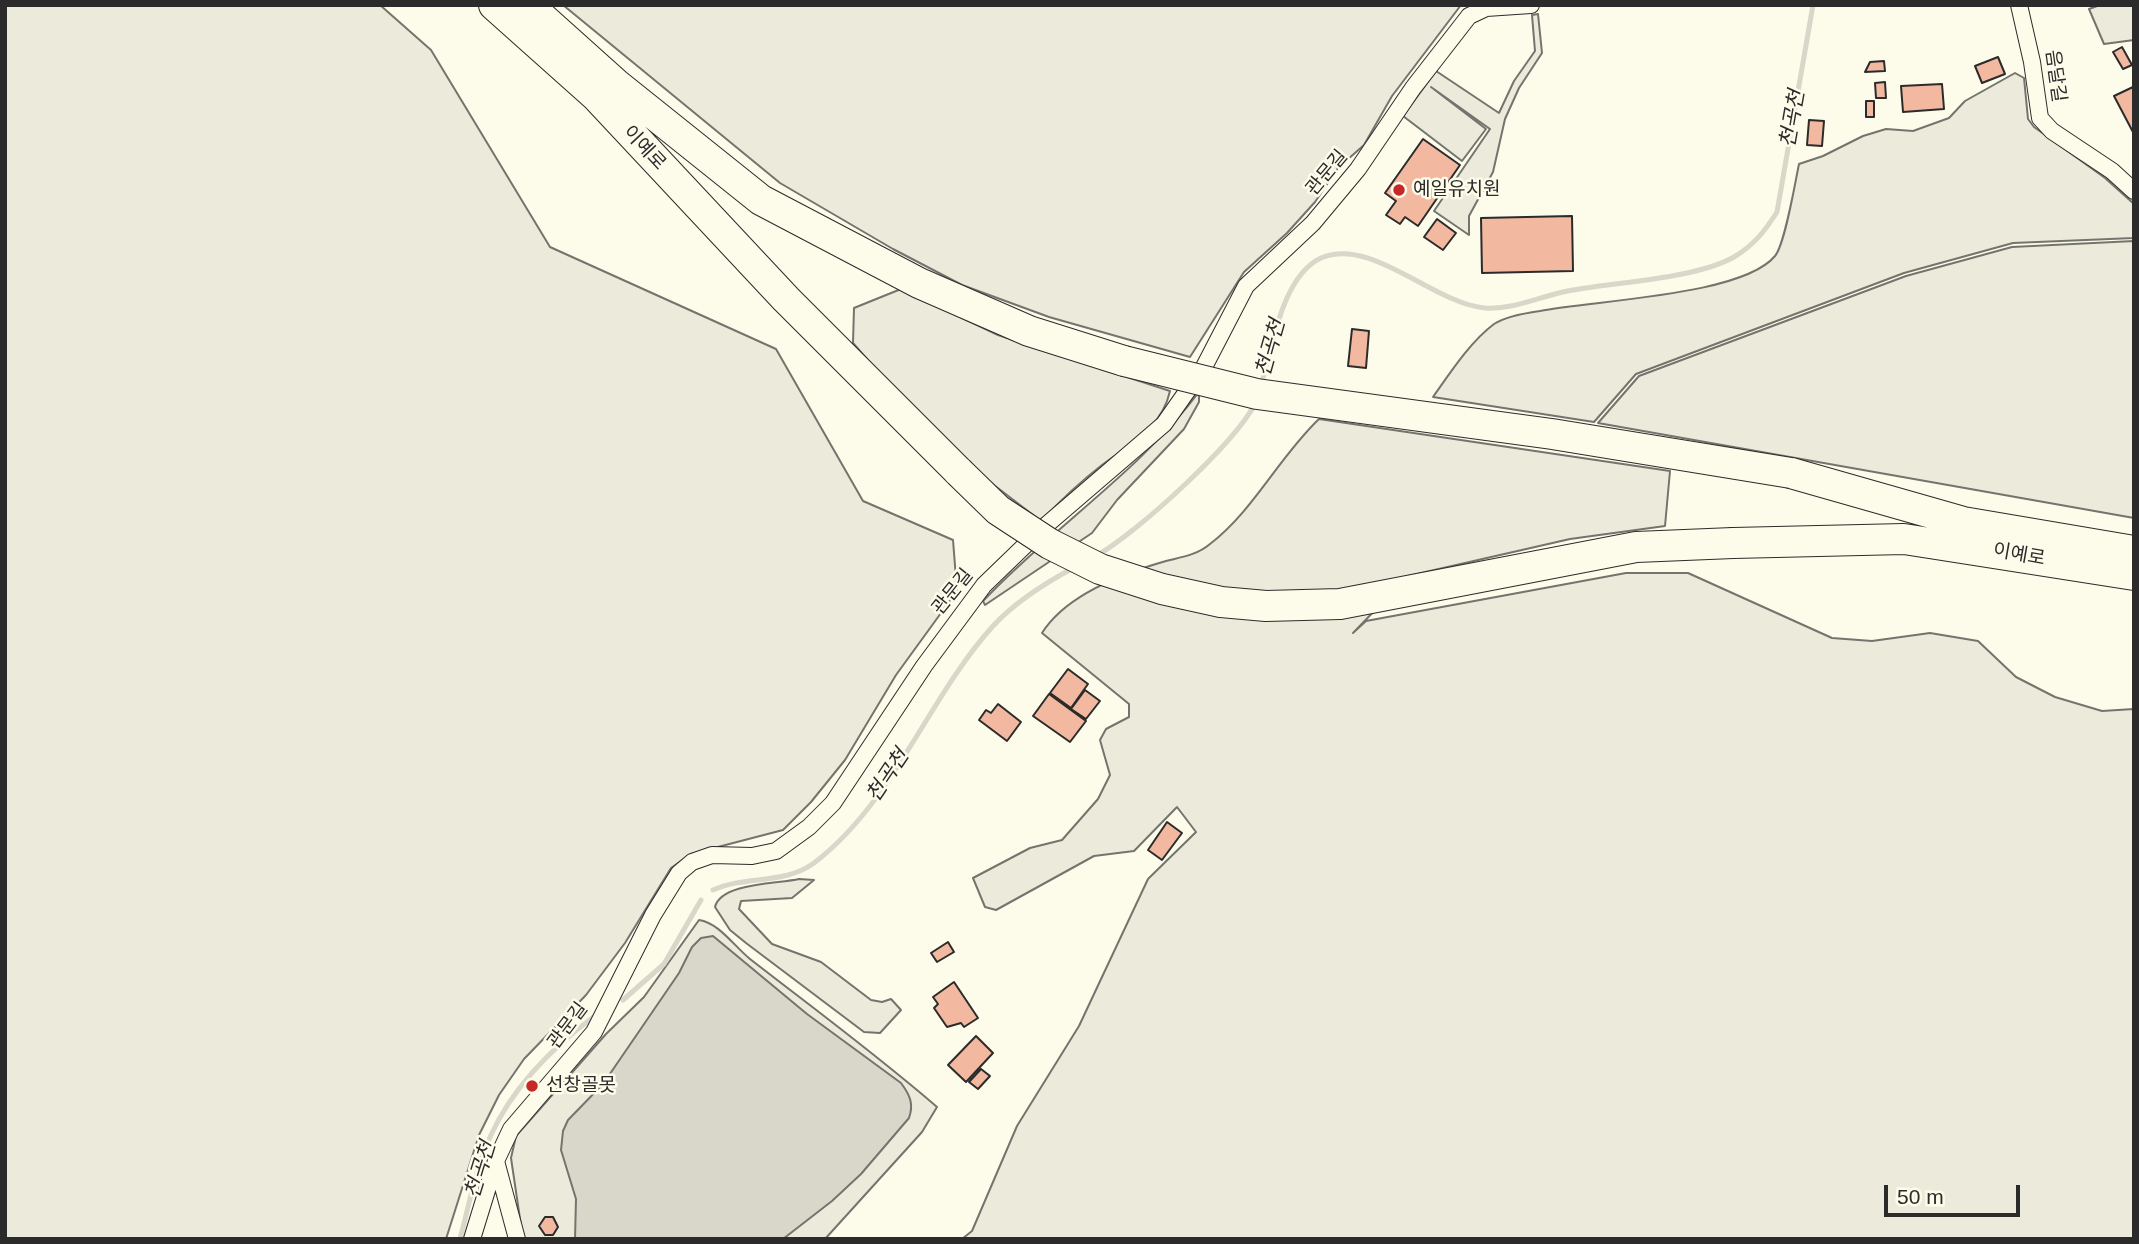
<!DOCTYPE html>
<meta charset="utf-8">
<style>
body{margin:0}
#map{position:relative;width:2139px;height:1244px;overflow:hidden;background:#fdfbea;font-family:Arial,sans-serif}
canvas{display:block}
.frame{position:absolute;inset:0;border:7px solid #2b2b2b;pointer-events:none}
.scale{position:absolute;left:1884px;top:1185px;width:136px;height:32px;box-sizing:border-box;border:4px solid #2b2b2b;border-top:0;padding-left:9px;font-size:21px;line-height:24px;white-space:nowrap;color:#2b2b2b;-webkit-text-stroke:5px #fdfbea;paint-order:stroke}
</style>
<div id="map">
<canvas width="2139" height="1244"></canvas>
<div class="frame"></div>
<div class="scale">50 m</div>
</div>
<script>
const context = document.querySelector('canvas').getContext('2d');
context.lineJoin = 'round';
function paint(path, color) {
  context.fillStyle = color;
  context.fill(path, 'evenodd');
}
function strokePath(path, color, width, dash) {
  context.strokeStyle = color;
  context.lineWidth = width;
  context.lineCap = dash ? 'butt' : 'round';
  context.setLineDash(dash || []);
  context.stroke(path);
}
function label(font, color, halo, rows, align = 'center') {
  context.font = font + ' Arial,"Noto Sans KR",sans-serif';
  context.lineWidth = 5;
  context.setLineDash([]);
  context.textBaseline = 'middle';
  context.strokeStyle = halo;
  context.fillStyle = color;
  for (const [text, x, y, turn = 0] of rows) {
    context.save();
    context.translate(x, y);
    context.rotate((+turn || 0) * Math.PI / 180);
    context.textAlign = isNaN(turn) ? turn : align;
    if (halo) context.strokeText(text, 0, 0);
    context.fillText(text, 0, 0);
    context.restore();
  }
}
const green = new Path2D(`
 M5,5H380L431,50L550,247L776,349L863,501L953,540L957,591L896,675L845,760L811,802L783,830L691,854L671,868L625,943L586,995L524,1059L499,1095L479,1135L446,1239H5Z
 M563,5H1461L1392,96L1364,145L1338,168L1315,202L1287,233L1244,272L1190,357L1049,317L962,285L893,249L780,183Z
 M2100,5H2134V40L2104,44L2089,9Z
 M1538,14L1542,53L1519,88L1505,119L1493,172L1469,216V235L1434,211L1490,129L1431,87L1486,129L1462,161L1403,116L1436,71L1499,113L1514,81L1535,51L1532,15Z
 M2015,73L2024,78L2028,119L2034,127L2105,178L2134,204V238L2013,243L1904,273L1636,374L1594,422L1433,397C1450,373 1470,342 1494,324C1506,316 1526,313 1540,311C1594,300 1742,296 1775,256C1785,244 1795,183 1799,164L1823,156L1863,136L1886,129L1913,131L1949,118L1965,101Z
 M2134,241V518L1598,423L1639,376L1906,276L2012,247Z
 M901,289L998,335L1170,391C1162,428 1130,444 1102,465C1080,482 1060,501 1041,521L969,466L920,420L853,343L854,308Z
 M1199,392V402L1184,429L1117,500L1092,533L985,605L983,601C1052,528 1139,472 1199,392Z
 M1319,419L1670,471L1665,526L1570,539L1408,576L1353,633L1366,621L1626,573H1688L1832,638L1872,641L1930,633L1978,641L2016,677L2055,697L2102,711L2134,709V1239H962L972,1231L1017,1126L1079,1026L1148,879L1196,832L1177,807L1134,851L1094,856L996,910L985,907L973,878L1030,848L1062,840L1098,799L1110,775L1100,740L1106,729L1129,717V704L1042,633C1066,595 1124,573 1166,561C1182,557 1197,555 1210,544C1254,510 1279,457 1319,419Z
 M799,879L814,880L792,898L741,901L739,909L772,944L821,962L871,1000L882,1002L891,999L901,1010L880,1033L864,1032L746,943L730,930L715,907C721,883 777,884 799,879Z
 M699,920C719,923 734,946 750,959C813,1008 877,1055 937,1107L922,1132L825,1239H523L511,1158L516,1136L606,1034L644,997Z`);
const water = new Path2D(`
 M713,936L807,1014L901,1083C910,1095 914,1104 909,1118L861,1174L832,1201L783,1239H575L576,1199L561,1150L563,1131L568,1120L603,1084L679,973L692,947L701,938Z`);
const stream = new Path2D(`
 M1261,385C1272,348 1282,276 1321,258C1371,236 1434,304 1485,308C1511,310 1537,298 1563,292C1610,282 1693,280 1734,257C1754,245 1765,231 1777,212L1813,5
 M1096,556C1137,533 1233,445 1255,404
 M713,890C746,875 784,885 814,863C894,802 927,699 993,626C1015,602 1047,582 1075,567
 M623,1000L664,964L701,900
 M460,1239C469,1205 476,1167 491,1135C513,1087 554,1046 596,1015`);
const building = new Path2D(`
 M2122,47L2132,65L2123,69L2113,52Z
 M1998,57L2005,74L1982,83L1975,66Z
 M1884,61L1885,71L1865,72L1870,62Z
 M1885,82L1886,98H1876L1875,83Z
 M1942,84L1944,109L1903,112L1901,86Z
 M2133,87L2134,89V134L2114,96Z
 M1866,101H1874V117H1866Z
 M1809,120L1824,121L1822,146L1807,145Z
 M1423,139L1460,165L1418,226L1405,217L1400,224L1386,215L1396,201L1385,193Z
 M1572,216L1573,271L1482,273L1481,218Z
 M1437,219L1456,233L1443,250L1424,237Z
 M1352,329L1369,331L1366,368L1348,366Z
 M1068,669L1088,684L1071,708L1050,693Z
 M1085,690L1100,701L1086,719L1071,709Z
 M1049,694L1086,721L1070,742L1033,716Z
 M998,704L1021,722L1007,741L979,720L986,710L991,713Z
 M1167,822L1182,833L1162,860L1148,850Z
 M948,942L954,952L937,962L931,953Z
 M954,982L978,1018L964,1027L961,1023L947,1027L934,1008L938,1004L933,997Z
 M976,1036L993,1053L966,1082L948,1065Z
 M981,1069L990,1076L978,1089L969,1082Z
 M545,1217H553L558,1227L553,1235H545L539,1226Z`);
const street = new Path2D(`
 M2019,5L2032,62L2040,118L2052,131L2112,171L2134,191
 M496,1161L517,1239
 M472,1239L496,1161L511,1129L594,1032L653,915L679,873L692,862L712,855L752,856L776,851L809,827L833,803L924,666L984,585L1044,527L1164,424L1204,367L1246,286L1313,223L1358,169L1413,88L1469,16L1486,8L1531,5`);
const highway = new Path2D(`
 M494,5L596,96L786,299L959,472
 M528,5L616,84L761,200L919,283L1029,331L1124,361
 M1791,473L1963,522L2134,551
 M1733,543L1904,539L2134,575`);
const highwayBridge = new Path2D(`
 M1124,361L1257,394L1552,434L1791,473
 M959,472L998,510L1050,544L1100,569L1162,589L1221,602L1266,606L1340,604L1636,547L1733,543`);
const markers = [
 [1399,190,7,"#c62828"],
 [532,1086,7,"#c62828"]
];
const streetNames = [
 ["음달길",2055,76,82],
 ["이예로",644,148,47],
 ["관문길",1327,173,-50],
 ["이예로",2019,555,10],
 ["관문길",953,592,-51],
 ["관문길",568,1026,-53]
];
const poiNames = [
 ["예일유치원",1413,190],
 ["선창골못",546,1086]
];
const waterNames = [
 ["천곡천",1793,119,-80],
 ["천곡천",1271,348,-74],
 ["천곡천",888,776,-56],
 ["천곡천",481,1170,-73]
];
paint(green, '#ecebdb');
strokePath(green, '#74746e', 2);
paint(water, '#d8d7c9');
strokePath(water, '#74746e', 2);
strokePath(stream, '#d8d7c9', 5);
paint(building, '#f2b8a0');
strokePath(building, '#2b2b2b', 2);
strokePath(street, '#2b2b2b', 18);
strokePath(highway, '#2b2b2b', 32);
strokePath(street, '#fdfbea', 16);
strokePath(highway, '#fdfbea', 30);
strokePath(highwayBridge, '#2b2b2b', 32, []);
strokePath(highwayBridge, '#fdfbea', 30);
for (const [x, y, r, color] of markers) {
  const dot = new Path2D();
  dot.arc(x, y, r, 0, 2 * Math.PI);
  context.fillStyle = color;
  context.fill(dot);
  strokePath(dot, '#fdfbea', 2.5);
}
label('19px', '#2b2b2b', '#fdfbea', streetNames);
label('19px', '#2b2b2b', '#fdfbea', poiNames, 'left');
label('italic 21px', '#2b2b2b', '#fdfbea', waterNames);
</script>
